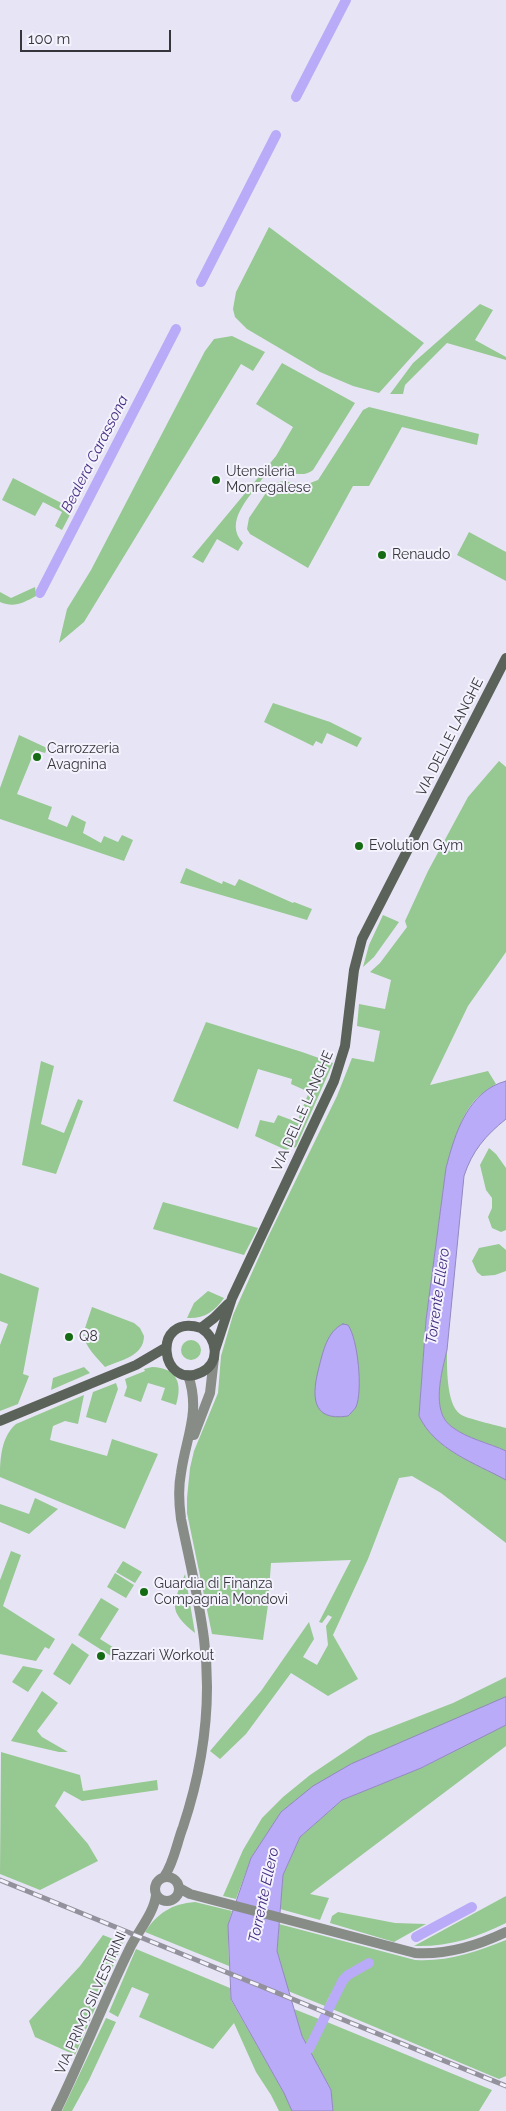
<!DOCTYPE html>
<meta charset="utf-8">
<style>
body{margin:0}
#map{position:relative;width:506px;height:2111px;overflow:hidden;background:#e7e5f5;font-family:Raleway,sans-serif}
canvas{display:block}
.scale{position:absolute;left:20px;top:30px;width:151px;height:22px;box-sizing:border-box;border:2px solid #36353b;border-top:0;padding-left:6px;font-size:15px;line-height:18px;white-space:nowrap;color:#36353b;-webkit-text-stroke:4px #f4f3fd;paint-order:stroke}
</style>
<div id="map">
<canvas width="506" height="2111"></canvas>
<div class="scale">100 m</div>
</div>
<script>
const context = document.querySelector('canvas').getContext('2d');
context.lineJoin = 'round';
function paint(path, color) {
  context.fillStyle = color;
  context.fill(path, 'evenodd');
}
function strokePath(path, color, width, dash) {
  context.strokeStyle = color;
  context.lineWidth = width;
  context.lineCap = dash ? 'butt' : 'round';
  context.setLineDash(dash || []);
  context.stroke(path);
}
function label(font, color, halo, rows, align = 'center') {
  context.font = font + ' Raleway,sans-serif';
  context.lineWidth = 4;
  context.setLineDash([]);
  context.textBaseline = 'middle';
  context.strokeStyle = halo;
  context.fillStyle = color;
  for (const [text, x, y, turn = 0] of rows) {
    context.save();
    context.translate(x, y);
    context.rotate((+turn || 0) * Math.PI / 180);
    context.textAlign = isNaN(turn) ? turn : align;
    if (halo) context.strokeText(text, 0, 0);
    context.fillText(text, 0, 0);
    context.restore();
  }
}
const green = new Path2D(`
 M269,227L424,343L379,393L353,386L320,372L247,329L235,317L233,309L236,292Z
 M480,304L493,310L475,340L506,357V360L447,343L405,385L403,394H390L413,363Z
 M232,336L265,352L253,371L241,364L84,622L59,643L67,609L91,570L205,351L214,339Z
 M282,363L355,403L313,470C296,483 281,459 262,479C250,497 223,522 243,543L238,551L217,539L203,563L192,557L276,456L293,427L256,404Z
 M369,407L479,434L477,445L402,427L369,486H353L308,568L250,534L247,529L249,518L272,484L283,481L305,485L318,480L363,410Z
 M13,478L73,509L62,530L55,526L62,512L43,502L35,516L2,500Z
 M469,532L506,552V581L457,555Z
 M35,587L36,596C23,603 14,608 0,602V592L11,598Z
 M273,703L330,722L362,738L357,747L327,733L322,744L316,741L313,746L264,722Z
 M19,735L47,748L45,753L35,750L17,794L52,807L48,819L67,827L72,815L86,822L83,833L101,843L104,836L118,842L122,835L133,840L124,861L0,819V788Z
 M499,761L506,767V952L468,1006L430,1085L488,1071L496,1084C490,1088 482,1093 477,1098C461,1113 452,1147 446,1168L426,1320L419,1416C435,1450 475,1463 506,1480V1543L441,1493L412,1476L399,1478L368,1559L333,1635L358,1679L328,1696L291,1673L246,1734L220,1759L210,1751L261,1691L309,1622L314,1639L303,1657L317,1665L328,1645L326,1626L332,1617L328,1615L322,1623L319,1622L351,1560L271,1563L268,1605L263,1640L212,1634L187,1513V1498L190,1468L194,1451L218,1393L221,1356L233,1315L267,1239L337,1096L352,1058L374,1062L380,1031L357,1026L359,1004L385,1009L391,980L370,972L380,963L407,927L405,921L428,871L468,797Z
 M186,868L222,884L223,881L235,886L239,879L293,903L294,902L312,909L307,920L180,883Z
 M383,915L399,922L374,957L363,967L369,945Z
 M206,1022L302,1052L333,1063L296,1147L286,1150L255,1136L260,1120L274,1123L278,1115L297,1122L309,1092L291,1084L292,1079L258,1069L238,1129L173,1101Z
 M41,1061L54,1066L41,1124L64,1133L78,1099L83,1101L56,1174L22,1165Z
 M489,1148L496,1154L506,1168V1230L501,1232L492,1228L488,1217L492,1208V1198L486,1190L480,1165Z
 M163,1202L258,1228L244,1255L153,1229Z
 M499,1244L506,1250V1271L495,1275L482,1276L477,1272L472,1261L479,1248Z
 M0,1273L39,1288L23,1374L29,1376L18,1404L0,1411V1345L8,1324L0,1321Z
 M208,1291L224,1298C214,1312 204,1319 187,1318L194,1303Z
 M92,1307L134,1323L140,1328L144,1336C144,1356 121,1360 105,1367C96,1357 86,1348 83,1334L98,1339L100,1333L85,1328Z
 M181 1350a10 10 0 1 1 20 0a10 10 0 1 1-20 0Z
 M447,1350C447,1366 446,1404 460,1414C467,1419 496,1425 506,1428V1451C489,1443 468,1439 452,1427C430,1412 442,1371 447,1350Z
 M84,1367L90,1373L51,1390L53,1378Z
 M152,1367C177,1368 183,1383 176,1405L161,1400L165,1388L148,1383L141,1402L124,1396L127,1387L125,1379L145,1371L144,1369Z
 M116,1383L118,1389L106,1423L86,1417L93,1392Z
 M84,1395L78,1424L65,1421L53,1426L50,1440L107,1456L112,1439L158,1454L125,1529L0,1477C0,1459 1,1437 16,1424Z
 M35,1498L58,1509L29,1534L0,1522V1504L29,1514Z
 M11,1551L21,1555L3,1606L55,1639L49,1649L45,1647L36,1661L0,1654V1580Z
 M123,1561L142,1572L135,1583L116,1572Z
 M115,1573L134,1585L126,1598L107,1587Z
 M185,1574L195,1633C167,1610 173,1605 185,1574Z
 M101,1598L119,1609L100,1639L116,1649L111,1656L78,1635Z
 M72,1643L89,1655L70,1685L53,1674Z
 M23,1666L43,1670L28,1692L12,1682Z
 M506,1677V1697L503,1699L351,1764L313,1787L281,1812L251,1858L236,1899L223,1896L243,1850L262,1818L283,1797L310,1775L368,1736L453,1703Z
 M42,1691L58,1703L37,1731L42,1737L68,1752H59L11,1741Z
 M506,1725V1746L310,1894L329,1898L320,1920L280,1909L283,1875L300,1837L342,1800L421,1768Z
 M1,1752L80,1775L83,1791L157,1780L158,1790L82,1801L64,1791L55,1806L88,1844L98,1861L40,1890L0,1874Z
 M506,1896V1923C476,1938 448,1947 414,1946Z
 M195,1902L232,1911L228,1925L229,1966L145,1932C158,1913 171,1904 195,1902Z
 M338,1912L395,1923L426,1924L394,1942L330,1923L332,1916Z
 M279,1924L415,1960C447,1962 476,1952 506,1940V2076L499,2079L332,2009L349,1979L373,1965L370,1959C344,1972 337,1980 325,2006L288,1991L277,1951Z
 M103,1935L123,1943L75,2055L35,2037L29,2021L80,1966Z
 M136,1949L230,1988L231,2000L284,2093L292,2111H279L271,2095L256,2072L234,2023L213,2049L139,2017L149,1994L132,1987L118,2017L109,2012Z
 M294,2009L319,2019L307,2045L302,2036Z
 M106,2018L116,2022L89,2080L72,2111H62Z
 M327,2022L492,2090L479,2111H333L331,2090L311,2054Z`);
const water = new Path2D(`
 M506,1081V1119C486,1135 472,1151 464,1176L447,1350C442,1371 430,1412 452,1427C468,1439 489,1443 506,1451V1480C475,1463 435,1450 419,1416L426,1320L446,1168C455,1133 468,1091 506,1081Z
 M343,1324L348,1325C358,1339 363,1391 356,1407C354,1410 350,1414 348,1416C310,1422 312,1394 319,1367C323,1352 327,1331 343,1324Z
 M506,1697V1725L421,1768L342,1800L300,1837L283,1875L277,1951L302,2036L331,2090L333,2111H292L284,2093L231,1999L228,1925L251,1858L281,1812L313,1786L351,1764Z`);
const canal = new Path2D(`
 M296,97L346,0
 M201,282L276,135
 M40,593L176,329
 M416,1937L472,1907
 M309,2049L343,1980L348,1975L369,1963`);
const tertiary = new Path2D(`
 M194,1435L210,1393L214,1358
 M155 1889a12 12 0 1 1 24 0a12 12 0 1 1-24 0Z
 M164,1877C174,1863 177,1842 183,1827C203,1767 212,1702 204,1639C199,1599 189,1559 181,1519C179,1504 178,1488 181,1473C186,1437 201,1412 188,1375
 M179,1888L190,1894L415,1953C447,1955 477,1946 506,1932
 M56,2111C82,2058 103,2003 129,1950C137,1932 154,1914 156,1895`);
const secondary = new Path2D(`
 M201,1328C217,1338 221,1362 202,1372C160,1393 150,1312 201,1328L214,1318L228,1304
 M215,1350L232,1298L334,1081L345,1046L354,970L362,939L506,658
 M0,1421L136,1365L165,1348`);
const rail = new Path2D(`
 M0,1880L506,2086`);
const markers = [
 [216,480,5,"#146b13"],
 [382,555,5,"#146b13"],
 [37,757,5,"#146b13"],
 [359,846,5,"#146b13"],
 [69,1337,5,"#146b13"],
 [144,1592,5,"#146b13"],
 [101,1656,5,"#146b13"]
];
const poiNames = [
 ["Utensileria",226,472],
 ["Monregalese",226,488],
 ["Renaudo",392,555],
 ["Carrozzeria",47,749],
 ["Avagnina",47,765],
 ["Evolution Gym",369,846],
 ["Q8",79,1337],
 ["Guardia di Finanza",154,1584],
 ["Compagnia Mondovì",154,1600],
 ["Fazzari Workout",111,1656]
];
const streetNames = [
 ["VIA DELLE LANGHE",450,737,-63],
 ["VIA DELLE LANGHE",303,1111,-66],
 ["VIA PRIMO SILVESTRINI",91,2003,-66]
];
const waterNames = [
 ["Bealera Carassona",95,454,-63],
 ["Torrente Ellero",438,1296,-82],
 ["Torrente Ellero",264,1895,-78]
];
paint(green, '#96c891');
paint(water, '#b9abf7');
strokePath(water, '#9288bf', 1);
strokePath(canal, '#b9abf7', 10);
strokePath(tertiary, '#878c87', 10);
strokePath(secondary, '#5b625a', 10);
strokePath(rail, '#93919c', 5);
strokePath(rail, '#f4f3fd', 3, [9]);
for (const [x, y, r, color] of markers) {
  const dot = new Path2D();
  dot.arc(x, y, r, 0, 2 * Math.PI);
  context.fillStyle = color;
  context.fill(dot);
  strokePath(dot, '#f4f3fd', 2);
}
label('14px', '#36353b', '#f4f3fd', poiNames, 'left');
label('14px', '#36353b', '#f4f3fd', streetNames);
label('italic 15px', '#452c81', '#f4f3fd', waterNames);
</script>
